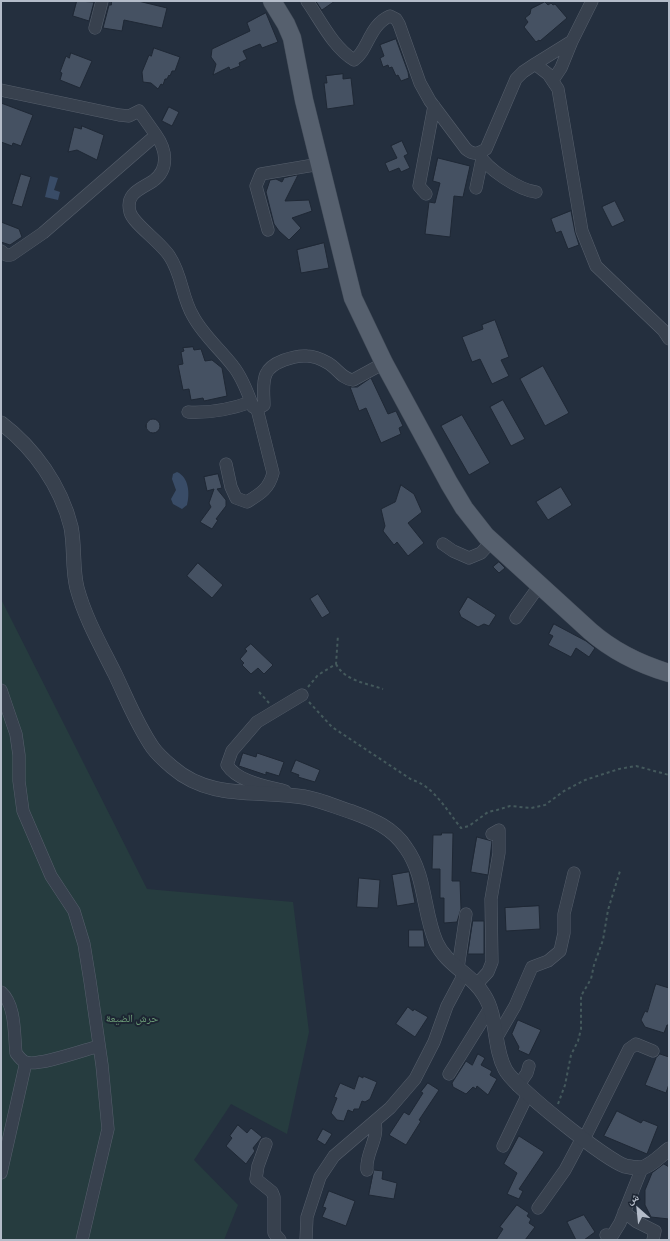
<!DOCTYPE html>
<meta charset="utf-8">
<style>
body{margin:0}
#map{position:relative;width:670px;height:1241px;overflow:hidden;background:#242f3e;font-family:"Golos Text","Noto Naskh Arabic",sans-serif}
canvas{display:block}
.frame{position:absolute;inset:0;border:2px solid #b4bcc9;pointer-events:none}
.north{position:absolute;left:618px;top:1189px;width:40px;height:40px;-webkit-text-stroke:3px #1d2633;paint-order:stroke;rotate:333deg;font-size:11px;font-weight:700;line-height:16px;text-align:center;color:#b4bcc9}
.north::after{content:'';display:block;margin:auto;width:14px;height:18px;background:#b4bcc9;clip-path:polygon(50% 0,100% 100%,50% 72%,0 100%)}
</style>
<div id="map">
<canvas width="670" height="1241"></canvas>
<div class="frame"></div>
<div class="north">ش</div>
</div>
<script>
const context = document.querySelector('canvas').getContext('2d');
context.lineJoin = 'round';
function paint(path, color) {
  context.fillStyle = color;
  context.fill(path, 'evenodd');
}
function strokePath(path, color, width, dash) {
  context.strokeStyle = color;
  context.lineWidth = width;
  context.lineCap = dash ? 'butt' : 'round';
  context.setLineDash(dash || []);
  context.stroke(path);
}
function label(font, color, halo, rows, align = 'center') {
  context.font = font + ' "Golos Text","Noto Naskh Arabic",sans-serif';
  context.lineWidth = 4;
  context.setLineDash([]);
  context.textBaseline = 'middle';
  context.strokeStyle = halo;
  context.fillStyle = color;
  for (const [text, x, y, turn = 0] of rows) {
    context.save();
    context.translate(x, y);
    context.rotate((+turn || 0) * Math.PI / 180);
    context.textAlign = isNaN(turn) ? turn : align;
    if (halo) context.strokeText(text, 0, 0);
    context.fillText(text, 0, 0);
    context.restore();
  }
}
const green = new Path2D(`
 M1,599L147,889L293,902L309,1032L287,1134L231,1104L194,1160L238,1205L224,1240H1Z`);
const water = new Path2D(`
 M50,176L58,178L54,190L60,192L58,200L45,197Z
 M177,472C189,477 190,494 187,505L182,509L173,504L171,499L176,490L172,479L173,474Z`);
const building = new Path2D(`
 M77,1L94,2L89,21L73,16Z
 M112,1H138L167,8L162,28L124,20L122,31L103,28L109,5H111Z
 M316,1H335L322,10Z
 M545,2L548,5L551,3L553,5L555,4L567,18L540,41L539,40L536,42L524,27L528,22L525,18L530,14L531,9Z
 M266,13L278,42L262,48L260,44L243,51L247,59L239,63L240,66L230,70L229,67L213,75L216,64L211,57L212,49L250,31L247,23Z
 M396,39L408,72L409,78L401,81L398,75L396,76L392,67L389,68L388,65L383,67L380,58L384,56L380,45Z
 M154,48L180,57L175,71H172L170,76L169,75L167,79H165L163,85L161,84L158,89L151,83L143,82L142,72L149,55L151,56Z
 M71,53L92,61L80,88L60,80L62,73L60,72L66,56L69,58Z
 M343,74V79L351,78L354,105L327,109L324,83H327L326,76Z
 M1,103L33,115L21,146L13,143L12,146L1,142Z
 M169,107L179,112L172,126L162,121Z
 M82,126L104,135L97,160L77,150L68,152L74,127L81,129Z
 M402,141L408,154L404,156L410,168L401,172L399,168L389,172L385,163L397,158L391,146Z
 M438,158L470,166L463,197L454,196L450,237L425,234L429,202L435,203L440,183L433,181Z
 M21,174L31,177L22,207L12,204Z
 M298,175L285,201L309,200L312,211L292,218L301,228L289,240L279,231L274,224L266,192L270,180L276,179L282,182L284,178Z
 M615,201L625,221L612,227L602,207Z
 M571,211L575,232L579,245L568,249L561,231L556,233L551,219Z
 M1,222L19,229L22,237L10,245L1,242Z
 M324,243L329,268L301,273L297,250Z
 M495,320L509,357L501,360L509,376L492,384L480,359L472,362L462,337L483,329L482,325Z
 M193,347L194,350L201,349L205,361L212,360L222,368L227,396L204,401L203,398L191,400L189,389L183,390L178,365L183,364L181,352L184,351L183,348Z
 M543,366L569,413L545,426L520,379Z
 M371,378L388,414L396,411L403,426L399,428L401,434L381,443L366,408L359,411L350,387H357Z
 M503,400L525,439L511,446L490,407Z
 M462,415L490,463L469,475L441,426Z
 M146 426a7 7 0 1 1 14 0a7 7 0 1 1-14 0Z
 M218,474L222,488L217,489L226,500V506L216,519L218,520L212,529L200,522L211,507L209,503L214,489L207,491L204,477Z
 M401,485L414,494L422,512L408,523L424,543L408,556L397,542L394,545L383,531L385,526L381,509L395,502Z
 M561,487L572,505L548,520L536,502Z
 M499,562L505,568L499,573L493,567Z
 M198,563L223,585L212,598L187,576Z
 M318,594L330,613L322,618L310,599Z
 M468,597L496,615L489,626L484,624L478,627L461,617L459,612Z
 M554,624L586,641L595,648L589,657L576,648L571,657L548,645L553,636L549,634Z
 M251,644L273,665L264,674L258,668L251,674L242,665L244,663L240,659L247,651L245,649Z
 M243,753L256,757L257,753L284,762L279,776L266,772V775L239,766Z
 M296,760L320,770L315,782L298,777L299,775L291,772Z
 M442,833H453L452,881H460L461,909L457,922L444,923V898H440V869H432L433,835H441Z
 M477,837L492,841L488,875L471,872Z
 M409,872L415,903L397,906L392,875Z
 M359,878L380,880L378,908L357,907Z
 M539,906L540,929L506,931L505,908Z
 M473,921H484V954H468Z
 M409,930H423L425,947H409Z
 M656,984L669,988V1025H667L664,1033L645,1027L641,1020L645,1011L647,1012Z
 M408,1007L413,1011L414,1009L428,1017L415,1037L396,1024Z
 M518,1020L541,1030L529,1055L518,1050L519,1047L512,1034Z
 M478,1054L485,1058L481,1065L492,1071L490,1075L497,1079L488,1095L477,1086L476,1089L473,1087L466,1094L453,1087L452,1083L466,1061L472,1065Z
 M660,1054L669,1057V1084L666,1093L645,1085L656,1058Z
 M359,1076L363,1078V1076L377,1082L370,1099L365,1102L362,1101L359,1109H354L353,1112L348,1110L344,1121L337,1120L331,1113L337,1098L334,1097L340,1083L354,1089Z
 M428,1083L439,1090L419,1120L421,1121L406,1145L389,1135L404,1112L409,1115L423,1093L421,1092Z
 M617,1111L641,1123L643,1120L658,1126L647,1154L604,1136Z
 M238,1125L247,1133L251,1128L262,1137L253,1148L255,1151L246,1164L226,1146L232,1138L230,1136Z
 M323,1129L332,1134L325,1145L317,1140Z
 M519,1136L544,1152L519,1189L523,1191L519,1199L507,1194L517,1173L504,1164Z
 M664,1164L669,1167V1219L651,1217L645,1205V1190L652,1173Z
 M374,1170L383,1171L382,1179L397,1183L394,1199L369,1195Z
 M329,1191L355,1201L346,1226L322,1217L326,1208L323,1207Z
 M517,1205L529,1213L527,1216L531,1219L529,1223L535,1227L525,1240H496L503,1229L500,1227Z
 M584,1215L595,1232L584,1240H576L567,1222Z`);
const path = new Path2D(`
 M336,664C345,681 366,683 383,689
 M308,687L318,675L336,664L338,635
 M259,692L269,703
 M309,702L332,727L412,780C433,785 448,812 461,828L469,826L488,812L497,810L510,806L531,808L545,805L564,791L585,780L619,769L636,766L669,775
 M558,1104L565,1085L571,1055L578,1041L581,1029V996L591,979L594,965L603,940L608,910L620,871`);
const minor = new Path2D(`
 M307,1C321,21 333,47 354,60C368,51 369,25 390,16L396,19L399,24L420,83L430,101L466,149C473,155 478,154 486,149L516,79L523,72L535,64L548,74L558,89L582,231L596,266L663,330L669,339
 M95,28L102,1
 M535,64L572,41
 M553,80L561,68L572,41L592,1
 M1,90L119,115L129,116L139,111L156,135L43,233L11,255H6L1,251
 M156,135C166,149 170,169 153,181C141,189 125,193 130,212C133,224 162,243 170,257C182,275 182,298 193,316C203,335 220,349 233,366C242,377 248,393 253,407L257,409L264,405C264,395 262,383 266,374C271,362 295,355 307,356C315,356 321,359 328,363C337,368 342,379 353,380L384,363
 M479,154C487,169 519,190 536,192
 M476,188L482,159
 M426,194L419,186L434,106
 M268,230L256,186L261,174L320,164
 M188,412C209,413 232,409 251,402
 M226,464L231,487L236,498L247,502C260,494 269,489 273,473L257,409
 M443,544L453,551L469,558L481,553L491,542
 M516,618L539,586
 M1,690L16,734L19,755V781L23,811L51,876L74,911L84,944L90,981L102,1065L108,1129L82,1240
 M285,791C266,786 238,782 227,765L232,751L257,722L302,695
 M458,968L466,914
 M477,984L488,972L492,962L491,899L499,853V830L492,834
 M1,992C16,1005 14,1035 16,1053C19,1057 21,1060 25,1062C37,1067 84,1050 99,1046
 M497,1037L515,1006L532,967L548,961L560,951L564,933V914L574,873
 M449,1074L490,1008
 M518,1086L527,1073L529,1066
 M584,1139L629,1049L636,1044L653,1051
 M266,1144L258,1166L256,1179L272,1192L274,1197V1233L280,1240
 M503,1146L528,1094
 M367,1170C365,1154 379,1139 375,1123
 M1,1173L26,1062
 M538,1208L565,1170L582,1138
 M624,1212L637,1222L655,1231L653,1240
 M606,1235L612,1236L620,1223L642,1168
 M306,1240L307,1217L320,1177L334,1156L390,1108L415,1079L434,1042L447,1006L464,974`);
const tertiary = new Path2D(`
 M1,423C34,448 61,486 71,527C75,547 72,568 77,588C85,618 101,646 115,674C127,699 137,725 153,748C158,755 165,761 172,767C211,801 258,789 304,797C321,800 336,807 352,812C374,820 393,828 406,848C426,876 423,912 436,942C446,965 472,974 484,995C498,1017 493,1046 505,1069C513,1086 606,1160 625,1166C629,1167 637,1168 641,1168C651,1166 661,1155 669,1149`);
const primary = new Path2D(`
 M272,1L286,24L292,38L304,100L353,298L384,363L449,483L464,508L486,536L590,631C614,652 639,664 669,673`);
const parkNames = [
 ["حرش الضيعة",132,1019]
];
paint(green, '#263c3f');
paint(water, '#394c67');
paint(building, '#455162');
strokePath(building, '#1f2835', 1);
strokePath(minor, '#565f6c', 13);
strokePath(tertiary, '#565f6c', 15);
strokePath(primary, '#414a57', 19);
strokePath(path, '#44595c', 2, [3, 3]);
strokePath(minor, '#38414e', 12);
strokePath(tertiary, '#38414e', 14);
strokePath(primary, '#56606e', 18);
label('11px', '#6b9a76', '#1d2633', parkNames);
</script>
